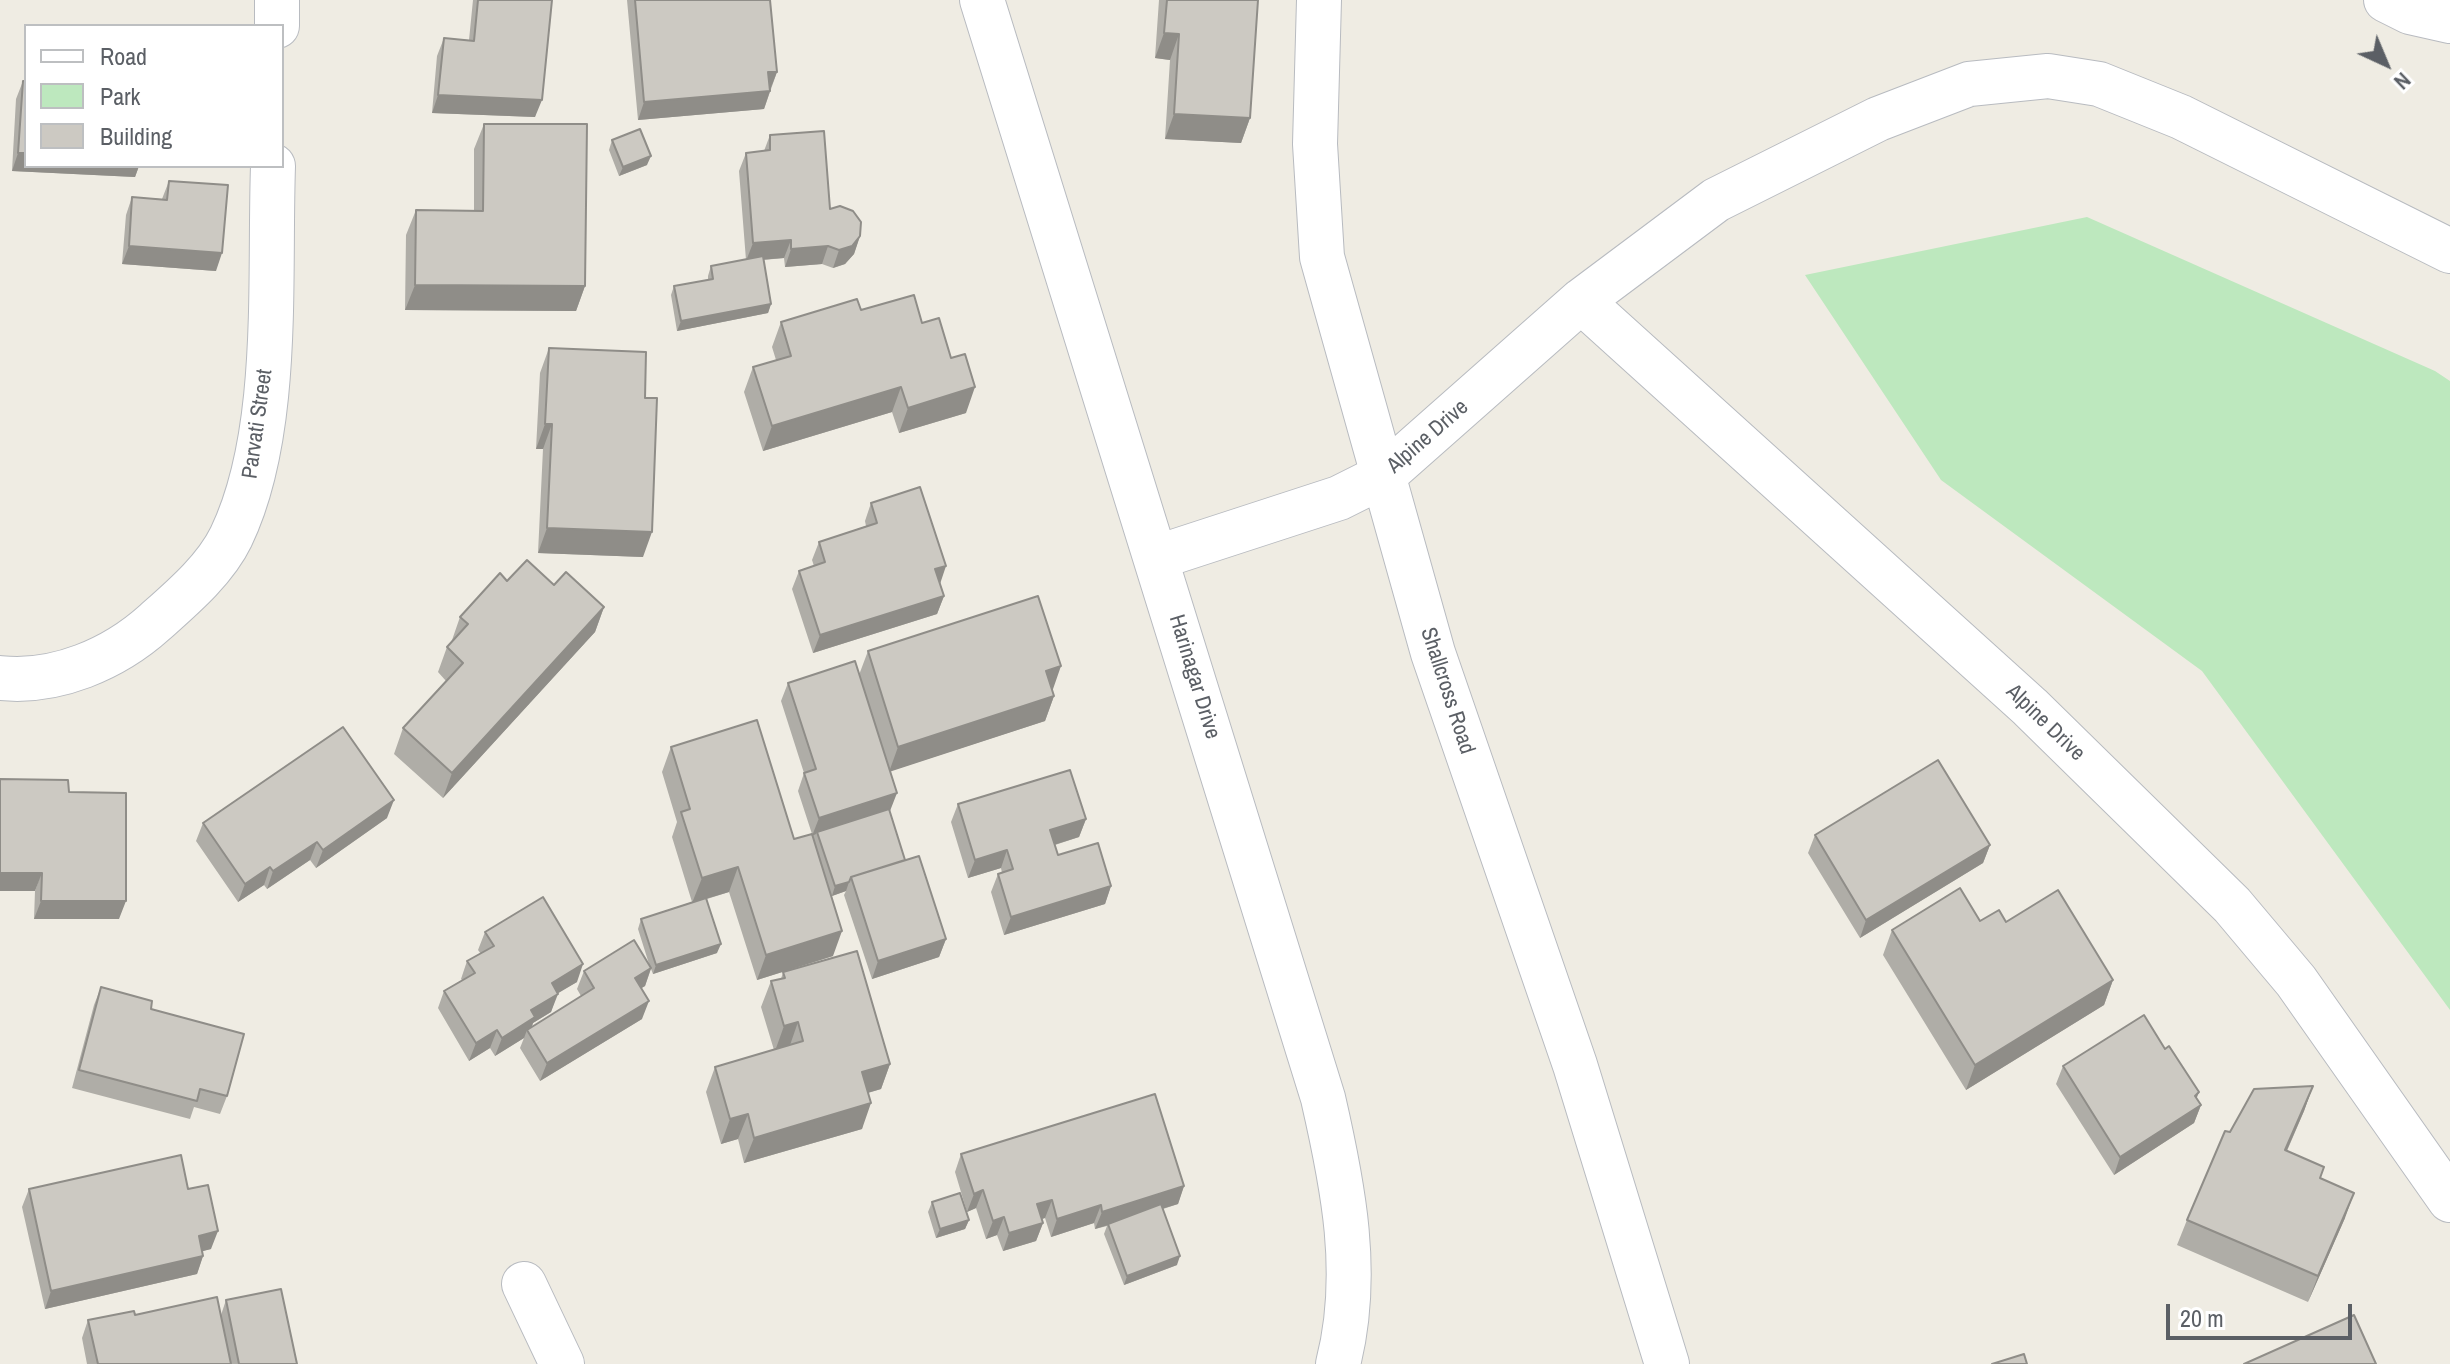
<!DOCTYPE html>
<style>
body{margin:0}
#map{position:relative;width:2450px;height:1364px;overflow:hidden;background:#efece3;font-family:"Archivo Narrow",sans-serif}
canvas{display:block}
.legend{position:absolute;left:24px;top:24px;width:260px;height:144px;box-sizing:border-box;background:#fff;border:2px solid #bdbfc1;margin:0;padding:10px 14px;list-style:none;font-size:24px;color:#5b5f65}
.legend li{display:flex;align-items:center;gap:16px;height:40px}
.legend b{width:40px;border:2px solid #bdbfc1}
.north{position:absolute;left:2346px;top:24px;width:80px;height:80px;-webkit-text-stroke:6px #fff;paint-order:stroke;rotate:136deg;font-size:22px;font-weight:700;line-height:32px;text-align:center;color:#5b5f65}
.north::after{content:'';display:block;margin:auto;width:28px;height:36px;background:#5b5f65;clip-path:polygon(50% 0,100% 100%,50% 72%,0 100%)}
.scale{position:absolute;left:2166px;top:1304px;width:186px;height:36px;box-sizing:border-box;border:4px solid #5b5f65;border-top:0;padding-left:10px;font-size:24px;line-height:28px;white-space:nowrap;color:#5b5f65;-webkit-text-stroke:6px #fff;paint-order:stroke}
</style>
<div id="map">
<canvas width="2450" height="1364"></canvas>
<ul class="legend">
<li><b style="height:10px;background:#fff"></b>Road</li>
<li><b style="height:22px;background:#bde8be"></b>Park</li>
<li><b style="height:22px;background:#ccc9c2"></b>Building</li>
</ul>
<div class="north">N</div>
<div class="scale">20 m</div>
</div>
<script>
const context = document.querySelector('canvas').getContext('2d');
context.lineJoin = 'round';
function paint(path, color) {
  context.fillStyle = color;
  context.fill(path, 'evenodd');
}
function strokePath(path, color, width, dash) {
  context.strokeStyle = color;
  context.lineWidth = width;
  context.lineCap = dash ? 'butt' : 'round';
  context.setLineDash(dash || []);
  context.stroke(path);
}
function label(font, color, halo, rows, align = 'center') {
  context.font = font + ' "Archivo Narrow",sans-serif';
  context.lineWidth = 7;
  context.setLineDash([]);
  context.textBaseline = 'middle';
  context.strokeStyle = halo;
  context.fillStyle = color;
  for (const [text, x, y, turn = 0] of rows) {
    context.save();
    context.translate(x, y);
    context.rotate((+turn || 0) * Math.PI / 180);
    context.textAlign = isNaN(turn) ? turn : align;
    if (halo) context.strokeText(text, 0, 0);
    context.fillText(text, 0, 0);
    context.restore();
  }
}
const green = new Path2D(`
 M2087,217L2435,371L2450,381V1010L2202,671L1941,480L1805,275Z`);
const minor = new Path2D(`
 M982,0L1323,1098C1343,1185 1361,1275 1338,1364
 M1319,0L1315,144L1322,257L1433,653L1575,1065L1667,1364
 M2386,0L2410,12L2450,21
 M277,26V0
 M1581,301L2030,707L2232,905L2296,981L2450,1200
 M1158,557L1339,498L1383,476L1581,301L1716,200L1878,119L1969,84L2048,76L2099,84L2181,117L2450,251
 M0,678C56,684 114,659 155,622C182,598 215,570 231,537C281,433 269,280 273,166
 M524,1284L562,1364`);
const wall = new Path2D(`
 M473,0H552L535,117L432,113L437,56L444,38L469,40Z
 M627,0H770L777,72L764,109L638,120Z
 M1159,0H1258L1250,118L1241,143L1165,139L1170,60L1155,58Z
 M23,81L26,166H139L135,177L12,171L16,99Z
 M484,124L585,286L576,311L405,310L406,235L416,210H474V149Z
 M770,135L830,209L860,236L854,254L845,264L833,268L822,264L785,267L784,258L763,260L771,304L768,313L677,331L671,295L674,286L708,280V276L711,266L746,260L739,171L746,153L764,151Z
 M612,140L647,165L619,176L609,150Z
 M169,181L216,271L122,264L126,215L132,197L162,199Z
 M861,310L922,323L966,413L899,433L892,412L763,451L744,392L753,367L776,360L772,347L781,322Z
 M549,348L645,398L643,557L538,553L543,449H536L540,373Z
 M871,503L940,583L944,596L937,614L813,653L792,589L799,571L814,566L812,560L819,542L866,526L865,521Z
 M507,581L554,585L604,607L595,632L443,798L394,754L403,728L446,681L438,672L447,647L451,643L460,617Z
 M868,651L1052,691L1054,696L1045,721L890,771L889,811L905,860L946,939L939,957L872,979L844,895L846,891L832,896L833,956L757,980L729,892L707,899L717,953L653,974L651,969L645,986L641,988L642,1019L540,1081L520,1048L524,1038L495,1056L490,1048L469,1061L438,1008L444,991L462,980L461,979L467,961L481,954L478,950L485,932L577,982L557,993L551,1012L533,1023L532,1027L581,996L577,989L584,971L650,967L638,929L641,919L692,902L672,837L677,822L662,772L671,747L794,839L812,834L798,791L804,773L781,701L788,683L859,675Z
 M69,792L119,919H34L35,891Z
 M958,804L1086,819L1079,837L1055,845L1058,855L1111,886L1105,904L1004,935L991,892L998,874L1002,873L1001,868L968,878L951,822Z
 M387,818L316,868L310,860L267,889L264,885L238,902L196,841L203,823Z
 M1815,835L1990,845L1983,863L1860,938L1808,853Z
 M2006,922L2113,980L2104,1005L1966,1090L1883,955L1892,930Z
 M783,972L890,1064L881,1089L868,1093L862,1129L744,1163L738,1139L721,1144L706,1092L715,1067L774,1050L761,1007L771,981L781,979Z
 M101,987L227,1096L220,1114L194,1107L190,1119L72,1088L94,1005Z
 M2165,1049L2201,1105L2194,1123L2114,1175L2056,1084L2063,1066Z
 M2313,1086L2304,1111L2287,1151L2320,1178L2345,1218L2308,1302L2177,1245L2187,1220L2230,1132Z
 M961,1154L1184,1186L1178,1204L1163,1209L1177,1265L1124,1285L1104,1234L1107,1226L1095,1229L1094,1223L1051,1237L1045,1218L1042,1219L1043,1223L1036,1241L1003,1251L997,1235L986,1239L976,1208L967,1212L955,1172Z
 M29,1189H188L211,1249L202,1251L203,1256L197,1274L45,1309L22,1207Z
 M932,1202L969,1220L965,1229L936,1238L928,1212Z
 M226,1300L297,1364H87L82,1338L88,1320L135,1315H221Z`);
const shadedWall = new Path2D(`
 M1164,33L1179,34L1170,60L1155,58Z
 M768,72H777L770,90Z
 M770,91L764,109L638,120L644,102Z
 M438,95L542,100L535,117L432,113Z
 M1174,114L1250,118L1241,143L1165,139Z
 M18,153H26V166H139L135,177L12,171Z
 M651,156L647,165L619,176L623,167Z
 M860,236L854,254L845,264L833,268L839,250Z
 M791,240L784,258L746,261L753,243Z
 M129,246L222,253L216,271L122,264Z
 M828,246L822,264L785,267L791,249Z
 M415,285L585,286L576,311L405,310Z
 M771,304L768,313L677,331L681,321Z
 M901,387L892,412L763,451L772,426Z
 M975,387L966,413L899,433L908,408Z
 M545,424H552L543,449H536Z
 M547,528L652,532L643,557L538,553Z
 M946,566L940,584L935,569Z
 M944,596L937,614L813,653L820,635Z
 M604,607L595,632L443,798L452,773Z
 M1061,666L1052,692L1046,671Z
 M1054,696L1045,721L889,772L898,747Z
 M897,793L890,811L818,834L817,832L816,834L812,836L819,818Z
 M394,800L387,818L316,868L323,850Z
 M1086,819L1079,837L1044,848L1050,830Z
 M317,842L310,860L267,889L273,871Z
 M1990,845L1983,863L1860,938L1866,920Z
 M1007,850L1001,868L968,878L975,860Z
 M270,867L264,885L238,902L245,884Z
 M738,867L729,892L692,903L702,878Z
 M0,873H42L35,891H0Z
 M849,882L846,891L832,896L835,886Z
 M1111,886L1105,904L1004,935L1011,917Z
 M41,901H126L119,919H34Z
 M842,931L833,956L757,980L766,955Z
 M946,939L939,957L872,979L878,961Z
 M721,944L717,953L653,974L656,965Z
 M583,964L577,982L545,1001L552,983Z
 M651,968L645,986L629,996L635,978Z
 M2113,980L2104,1005L1966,1090L1975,1065Z
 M558,994L551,1012L533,1023L529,1034L527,1030L524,1038L495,1056L502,1038L531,1010Z
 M649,1001L642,1019L540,1081L547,1063Z
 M798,1022L789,1048L775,1051L784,1026Z
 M497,1030L490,1048L469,1061L476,1043Z
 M890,1064L881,1089L853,1097L862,1072Z
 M2313,1086L2304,1111L2276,1175L2285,1150Z
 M2199,1092L2192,1110L2201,1105L2194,1123L2114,1175L2120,1157Z
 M871,1103L862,1129L744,1163L754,1138Z
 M748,1114L738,1139L721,1144L730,1119Z
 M1184,1186L1178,1204L1095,1229L1102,1212Z
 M983,1190L976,1208L967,1212L974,1194Z
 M2354,1193L2345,1218L2308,1302L2318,1276Z
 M1052,1200L1045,1218L1030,1222L1037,1204Z
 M1101,1205L1094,1223L1051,1237L1057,1219Z
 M1004,1217L997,1235L986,1239L993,1221Z
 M969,1220L965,1229L936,1238L940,1229Z
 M1043,1223L1036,1241L1003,1251L1009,1233Z
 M218,1231L211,1249L192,1254L199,1236Z
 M203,1256L197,1274L45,1309L51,1291Z
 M1180,1256L1177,1265L1124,1285L1127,1276Z`);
const building = new Path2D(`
 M478,0H552L542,100L438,95L444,38L474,41Z
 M635,0H770L777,72H768L770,91L644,102Z
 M1167,0H1258L1250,118L1174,114L1179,34L1164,33Z
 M23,81H26V153H18Z
 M484,124H587L585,286L415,285L416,210L483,211Z
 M640,129L651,156L623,167L612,140Z
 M824,131L830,209L840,206L853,211L861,222L860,236L852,246L839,250L828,246L791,249V240L753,243L746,153L770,150V135Z
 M169,181L228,185L222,253L129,246L132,197L167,200Z
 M763,256L771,304L681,321L674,286L713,279L711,266Z
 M914,295L922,323L939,318L951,358L965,354L975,387L908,408L901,387L772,426L753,367L791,356L781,322L857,299L861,310Z
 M549,348L646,352L645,398H657L652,532L547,528L552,424H545Z
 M920,487L946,566L935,569L944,596L820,635L799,571L825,562L819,542L877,523L871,503Z
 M527,560L554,585L566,572L604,607L452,773L403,728L463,663L447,647L468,624L460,617L500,573L507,581Z
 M1038,596L1061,666L1046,671L1054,696L898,747L868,651Z
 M855,661L897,793L819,818L804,773L816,769L788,683Z
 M757,720L794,839L812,834L842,931L766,955L738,867L702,878L681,812L690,809L671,747Z
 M343,727L394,800L323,850L317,842L273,871L270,867L245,884L203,823Z
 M1938,760L1990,845L1866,920L1815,835Z
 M1070,770L1086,819L1050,830L1058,855L1098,843L1111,886L1011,917L998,874L1013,869L1007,850L975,860L958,804Z
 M0,779L68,780L69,792L126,793V901H41L42,873H0Z
 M889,809L905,860L851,877L849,882L835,886L817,832Z
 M919,856L946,939L878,961L851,877Z
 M1960,888L1980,921L1999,910L2006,922L2058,890L2113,980L1975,1065L1892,930Z
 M543,897L583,964L552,983L558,994L531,1010L535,1017L502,1038L497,1030L476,1043L444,991L475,973L467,961L494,946L485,932Z
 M706,898L721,944L656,965L641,919Z
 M634,940L651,968L635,978L649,1001L547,1063L527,1030L594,988L584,971Z
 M857,951L890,1064L862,1072L871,1103L754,1138L748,1114L730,1119L715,1067L803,1041L798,1022L784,1026L771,981L785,978L783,972Z
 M101,987L152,1001L151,1009L244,1034L227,1096L200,1089L197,1101L79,1070Z
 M2144,1015L2165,1049L2169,1046L2199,1092L2195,1096L2201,1105L2120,1157L2063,1066Z
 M2313,1086L2285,1150L2324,1167L2320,1178L2354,1193L2318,1276L2187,1220L2225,1131L2230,1132L2254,1089Z
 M1155,1094L1184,1186L1102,1212L1101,1205L1057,1219L1052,1200L1037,1204L1043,1223L1009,1233L1004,1217L993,1221L983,1190L974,1194L961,1154Z
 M181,1155L188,1189L208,1185L218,1231L199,1236L203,1256L51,1291L29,1189Z
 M960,1193L969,1220L940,1229L932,1202Z
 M1161,1204L1180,1256L1127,1276L1108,1224Z
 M281,1289L297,1364H239L226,1300Z
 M217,1297L231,1364H98L88,1320L134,1311L135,1315Z
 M2354,1315L2376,1364H2244Z
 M2024,1354L2027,1364H1992Z`);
const streetNames = [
 ["Parvati Street",258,424,-82],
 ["Alpine Drive",1428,437,-41],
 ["Harinagar Drive",1194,677,73],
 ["Shallcross Road",1447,691,72],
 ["Alpine Drive",2045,723,44]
];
paint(green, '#bde8be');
strokePath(minor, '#b8bbc0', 46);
strokePath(minor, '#fff', 44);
paint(wall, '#afada7');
paint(shadedWall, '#8f8d88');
paint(building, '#ccc9c2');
strokePath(building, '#8f8d88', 2);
label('22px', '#5b5f65', '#fff', streetNames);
</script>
